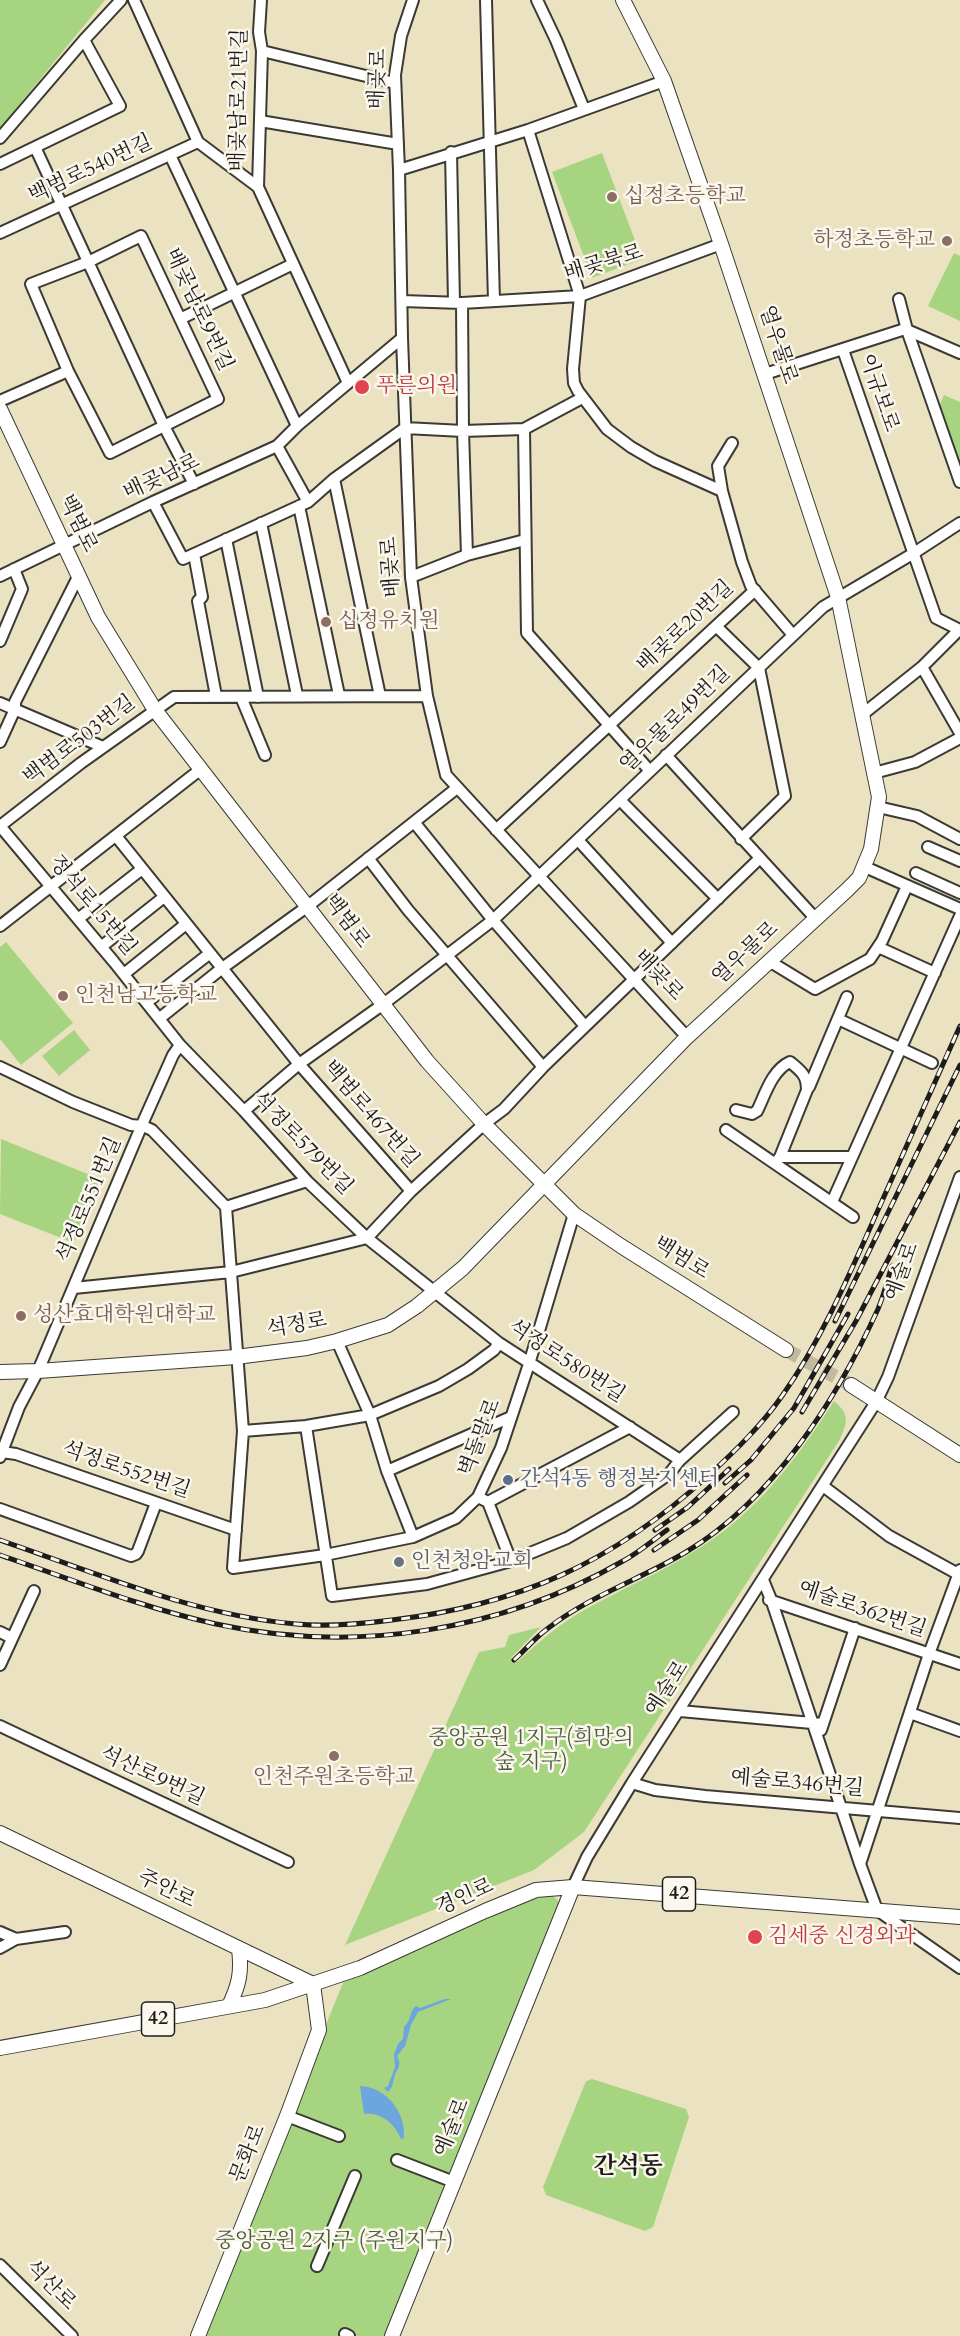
<!DOCTYPE html>
<meta charset="utf-8">
<style>
body{margin:0}
canvas{display:block;background:#eae2c0}
</style>
<canvas width="960" height="2336"></canvas>
<script>
const context = document.querySelector('canvas').getContext('2d');
context.lineJoin = 'round';
function paint(path, color) {
  context.fillStyle = color;
  context.fill(path, 'evenodd');
}
function strokePath(path, color, width, dash) {
  context.strokeStyle = color;
  context.lineWidth = width;
  context.lineCap = dash ? 'butt' : 'round';
  context.setLineDash(dash || []);
  context.stroke(path);
}
function label(font, color, halo, rows, align = 'center') {
  context.font = font + ' Cardo,"Noto Serif KR",serif';
  context.lineWidth = 5;
  context.setLineDash([]);
  context.textBaseline = 'middle';
  context.strokeStyle = halo;
  context.fillStyle = color;
  for (const [text, x, y, turn = 0] of rows) {
    context.save();
    context.translate(x, y);
    context.rotate((+turn || 0) * Math.PI / 180);
    context.textAlign = isNaN(turn) ? turn : align;
    if (halo) context.strokeText(text, 0, 0);
    context.fillText(text, 0, 0);
    context.restore();
  }
}
const green = new Path2D(`
 M0,0H105L0,128Z
 M602,153L642,259L592,278L552,172Z
 M954,253L960,256V321L928,306Z
 M944,395L960,402V468L939,407Z
 M6,942L73,1023L21,1065L0,1039V947Z
 M74,1030L90,1050L59,1076L42,1056Z
 M1,1139L100,1179L74,1243L0,1214Z
 M834,1401C851,1415 847,1424 839,1441L584,1832L534,1870L345,1945L479,1652L505,1647L509,1635L541,1627L511,1658L517,1662C539,1642 560,1623 586,1609C633,1583 683,1563 725,1530C771,1494 803,1449 834,1401Z
 M536,1890C547,1893 556,1894 560,1905L392,2336H199L347,1973Z
 M592,2079L686,2109L689,2117L653,2227L645,2231L546,2195L543,2187L586,2081Z`);
const water = new Path2D(`
 M445,1999H451L418,2012L411,2025L405,2046L397,2056C403,2067 396,2068 394,2079C392,2085 393,2087 388,2092L384,2088L388,2086L395,2067L394,2054L398,2044L403,2039L404,2027C413,2018 408,2013 416,2006L420,2008Z
 M360,2086C387,2087 406,2113 404,2138L401,2139C394,2123 381,2112 364,2114Z`);
const majorTunnel = new Path2D(`
 M786,1350L851,1385`);
const minor = new Path2D(`
 M134,0L198,142L258,187
 M261,0L259,32L262,51L258,187L348,383
 M413,0L401,36L395,75L399,170L402,338L411,577L427,696L446,775L687,1037
 M486,0L494,301
 M537,0L556,40L584,109
 M262,51L395,83
 M260,121L398,144
 M528,130L580,296L573,369L574,383L578,391L607,429L631,447L655,461L722,491
 M0,138L84,40L121,0
 M35,147L164,426L194,484
 M451,152L454,302
 M170,155L297,426
 M0,164L120,106L84,40
 M399,170L528,130L664,81
 M0,233L198,142
 M141,236L218,399L110,453L68,371L31,284L88,262Z
 M899,299L907,330L960,482
 M402,301L462,303L580,296L721,244
 M462,303L463,431L467,555
 M180,319L293,264
 M907,330L960,353
 M843,350L936,618L960,630
 M765,374L905,329
 M0,401L68,371
 M524,429L527,633L650,771
 M732,443L718,466L722,491L742,562L751,586L793,635
 M277,446L308,502
 M334,479L380,696
 M153,502L183,559L308,502L334,479L405,428L463,431L524,429L582,398
 M299,506L339,695
 M261,523L297,695
 M226,539L258,697
 M194,554L202,597L198,601L216,696
 M0,576L153,502L277,446L297,426L402,338
 M411,577L467,555L525,540
 M716,626L759,668L785,796L741,839
 M0,641L22,589L14,569
 M922,667L960,733
 M241,697L265,755
 M0,703L103,747
 M863,714L922,667L959,630
 M0,742L15,709V702L79,575
 M666,755L815,918
 M874,773L915,762L960,738
 M620,800L718,899
 M878,807L917,816L960,839
 M414,822L493,920L585,1026
 M0,826L114,962L180,1045L244,1111L307,1181L367,1238L499,1343L680,1460
 M0,826L81,763L174,697L427,696
 M496,830L755,590
 M116,836L299,1064L411,1191
 M578,840L672,943
 M928,847L960,861
 M368,858L408,910L543,1067
 M865,867L960,909
 M916,873L960,893
 M78,919L142,869
 M0,926L201,769
 M101,947L164,897
 M878,947L935,973
 M769,961L815,989L870,959L882,941L907,886
 M124,974L186,924
 M147,1002L209,954
 M160,1018L221,969L308,906L457,788
 M838,1019L932,1063
 M0,1067L73,1102L131,1125L143,1126L152,1130L226,1207L307,1181
 M809,1087L847,997
 M736,1110L752,1114L757,1111C765,1095 772,1070 790,1062C801,1071 807,1075 807,1090L780,1157
 M244,1111L299,1064L382,1005L493,920L823,607L914,553L960,523
 M726,1130L853,1217
 M777,1161L780,1157H852
 M832,1202L960,916
 M226,1207L243,1431L233,1568L325,1555L413,1537L456,1518L478,1497L501,1448L529,1364L574,1214
 M74,1288L231,1272L367,1238L411,1191L484,1124L504,1109L543,1067L759,859
 M337,1341L370,1415L387,1471L413,1537
 M306,1426L332,1596L427,1584L511,1561L567,1538L629,1502L669,1474L680,1460L733,1412
 M243,1431L306,1426L370,1415L439,1386L468,1369L494,1350L499,1343
 M2,1452L16,1454L236,1530
 M0,1457L19,1407L38,1371L144,1120L173,1055L180,1045
 M387,1471L511,1417
 M823,1486L889,1536L960,1575
 M478,1497L488,1502L630,1427
 M488,1502L511,1561
 M0,1509L131,1556L136,1554L138,1551L156,1503
 M960,1570L929,1654L860,1864L877,1910L960,1968
 M763,1580L772,1602L860,1864
 M769,1600L960,1664
 M0,1632L12,1638
 M0,1665L34,1591
 M680,1711L823,1724
 M910,1713L960,1731
 M0,1726L288,1862
 M821,1730L855,1628
 M632,1783L655,1790L705,1796L960,1818
 M573,1887L587,1857L632,1783L876,1402L888,1377L960,1177
 M0,1932L16,1939
 M0,1948L16,1939L65,1932
 M287,2116L339,2136
 M397,2160L454,2182
 M0,2265L72,2336
 M317,2266L355,2176
 M345,2334L349,2336`);
const major = new Path2D(`
 M0,409L98,617L155,710L427,1061L484,1124L574,1214L621,1246L786,1350
 M0,1372L38,1371L236,1357L307,1348L337,1341L388,1325L417,1306L463,1268L687,1037L847,890L859,878L871,849L879,797L838,597L721,244L664,81L623,0
 M851,1385L960,1455
 M0,1833L313,1984
 M229,2006C239,1985 242,1972 239,1949
 M0,2048L265,2000L360,1968L485,1911L536,1890L573,1887L960,1917
 M198,2336L287,2116L319,2030L313,1984
 M392,2336L573,1887`);
const rail = new Path2D(`
 M835,1321L960,1065
 M802,1412L856,1321L960,1122
 M725,1483L751,1460L794,1408L848,1314
 M655,1530L688,1507L729,1469
 M0,1540C96,1573 194,1615 296,1624C329,1627 360,1624 392,1620C520,1605 613,1562 708,1476C735,1451 761,1426 782,1396C820,1342 847,1280 874,1219C903,1155 931,1090 960,1026
 M654,1550L698,1520L747,1475
 M0,1555C71,1579 143,1608 216,1624C354,1654 500,1632 623,1561C638,1553 653,1540 667,1530
 M514,1660C525,1650 535,1638 547,1629C589,1596 641,1579 686,1552C773,1500 837,1399 878,1309C884,1295 887,1280 892,1266`);
const markers = [
 [612,197,6,"#8d6e63"],
 [947,241,6,"#8d6e63"],
 [362,387,8,"#e0444e"],
 [326,622,6,"#8d6e63"],
 [63,996,6,"#8d6e63"],
 [21,1316,6,"#8d6e63"],
 [508,1480,6,"#5c6f8a"],
 [399,1562,6,"#6b7280"],
 [334,1756,6,"#8d6e63"],
 [755,1937,8,"#e0444e"]
];
const shields = [
 [679,1894,33],
 [158,2019,33]
];
const shieldNames = [
 ["42",679,1894],
 ["42",158,2019]
];
const streetNames = [
 ["배곶로",379,79,-88],
 ["배곶남로21번길",240,100,-89],
 ["백범로540번길",91,170,-25],
 ["배곶북로",604,264,-17],
 ["배곶남로9번길",198,310,65],
 ["열우물로",777,345,72],
 ["이규보로",878,393,71],
 ["배곶남로",162,478,-25],
 ["백범로",77,524,64],
 ["배곶로",392,567,-94],
 ["배곶로20번길",686,627,-43],
 ["열우물로49번길",676,720,-44],
 ["백범로503번길",80,741,-37],
 ["정석로15번길",92,906,50],
 ["백범로",346,922,53],
 ["열우물로",746,954,-43],
 ["배곶로",658,976,47],
 ["백범로467번길",370,1115,49],
 ["석정로579번길",302,1144,46],
 ["석정로551번길",90,1200,-67],
 ["백범로",681,1259,32],
 ["예술로",903,1272,-70],
 ["석정로",297,1326,-10],
 ["석정로580번길",566,1362,33],
 ["벽돌말로",481,1438,-69],
 ["석정로552번길",126,1471,19],
 ["예술로362번길",862,1610,19],
 ["예술로",668,1689,-57],
 ["석산로9번길",152,1777,25],
 ["예술로346번길",797,1784,5],
 ["주안로",166,1890,26],
 ["경인로",465,1898,-24],
 ["예술로",453,2128,-68],
 ["문화로",249,2154,-68],
 ["석산로",50,2286,45]
];
const educationNames = [
 ["십정초등학교",624,197],
 ["하정초등학교",935,241,"right"],
 ["십정유치원",338,622],
 ["인천남고등학교",75,996],
 ["성산효대학원대학교",33,1316],
 ["인천주원초등학교",334,1778,"center"]
];
const healthNames = [
 ["푸른의원",376,387],
 ["김세중 신경외과",768,1937]
];
const serviceNames = [
 ["간석4동 행정복지센터",520,1480]
];
const worshipNames = [
 ["인천청암교회",411,1562]
];
const parkNames = [
 ["중앙공원 1지구(희망의",531,1739],
 ["숲 지구)",531,1763],
 ["중앙공원 2지구 (주원지구)",334,2242]
];
const quarterNames = [
 ["간석동",628,2167]
];
paint(green, '#a7d481');
paint(water, '#6da6dc');
strokePath(majorTunnel, '#c1ba9f', 14, [14, 7]);
strokePath(minor, '#3b3a35', 14);
strokePath(major, '#3b3a35', 16);
strokePath(minor, '#fff', 10);
strokePath(major, '#fff', 14);
strokePath(rail, '#1c1c1c', 5);
strokePath(rail, '#fbf7ec', 3, [9]);
for (const [x, y, r, color] of markers) {
  const dot = new Path2D();
  dot.arc(x, y, r, 0, 2 * Math.PI);
  context.fillStyle = color;
  context.fill(dot);
  strokePath(dot, '#fbf7ec', 2);
}
for (const [x, y, w] of shields) {
  const box = new Path2D();
  box.roundRect(x - w / 2, y - 17, w, 34, 4.5);
  context.fillStyle = '#fbf7ec';
  context.fill(box);
  strokePath(box, '#1c1c1c', 1.5);
}
label('bold 20px', '#1c1c1c', null, shieldNames);
label('21px', '#1c1c1c', '#fbf7ec', streetNames);
label('21px', '#785e54', '#fbf7ec', educationNames, 'left');
label('21px', '#be3a42', '#fbf7ec', healthNames, 'left');
label('21px', '#4e5e75', '#fbf7ec', serviceNames, 'left');
label('21px', '#5b616d', '#fbf7ec', worshipNames, 'left');
label('21px', '#4d5c3f', '#fbf7ec', parkNames);
label('bold 24px', '#1c1c1c', '#fbf7ec', quarterNames);
</script>
